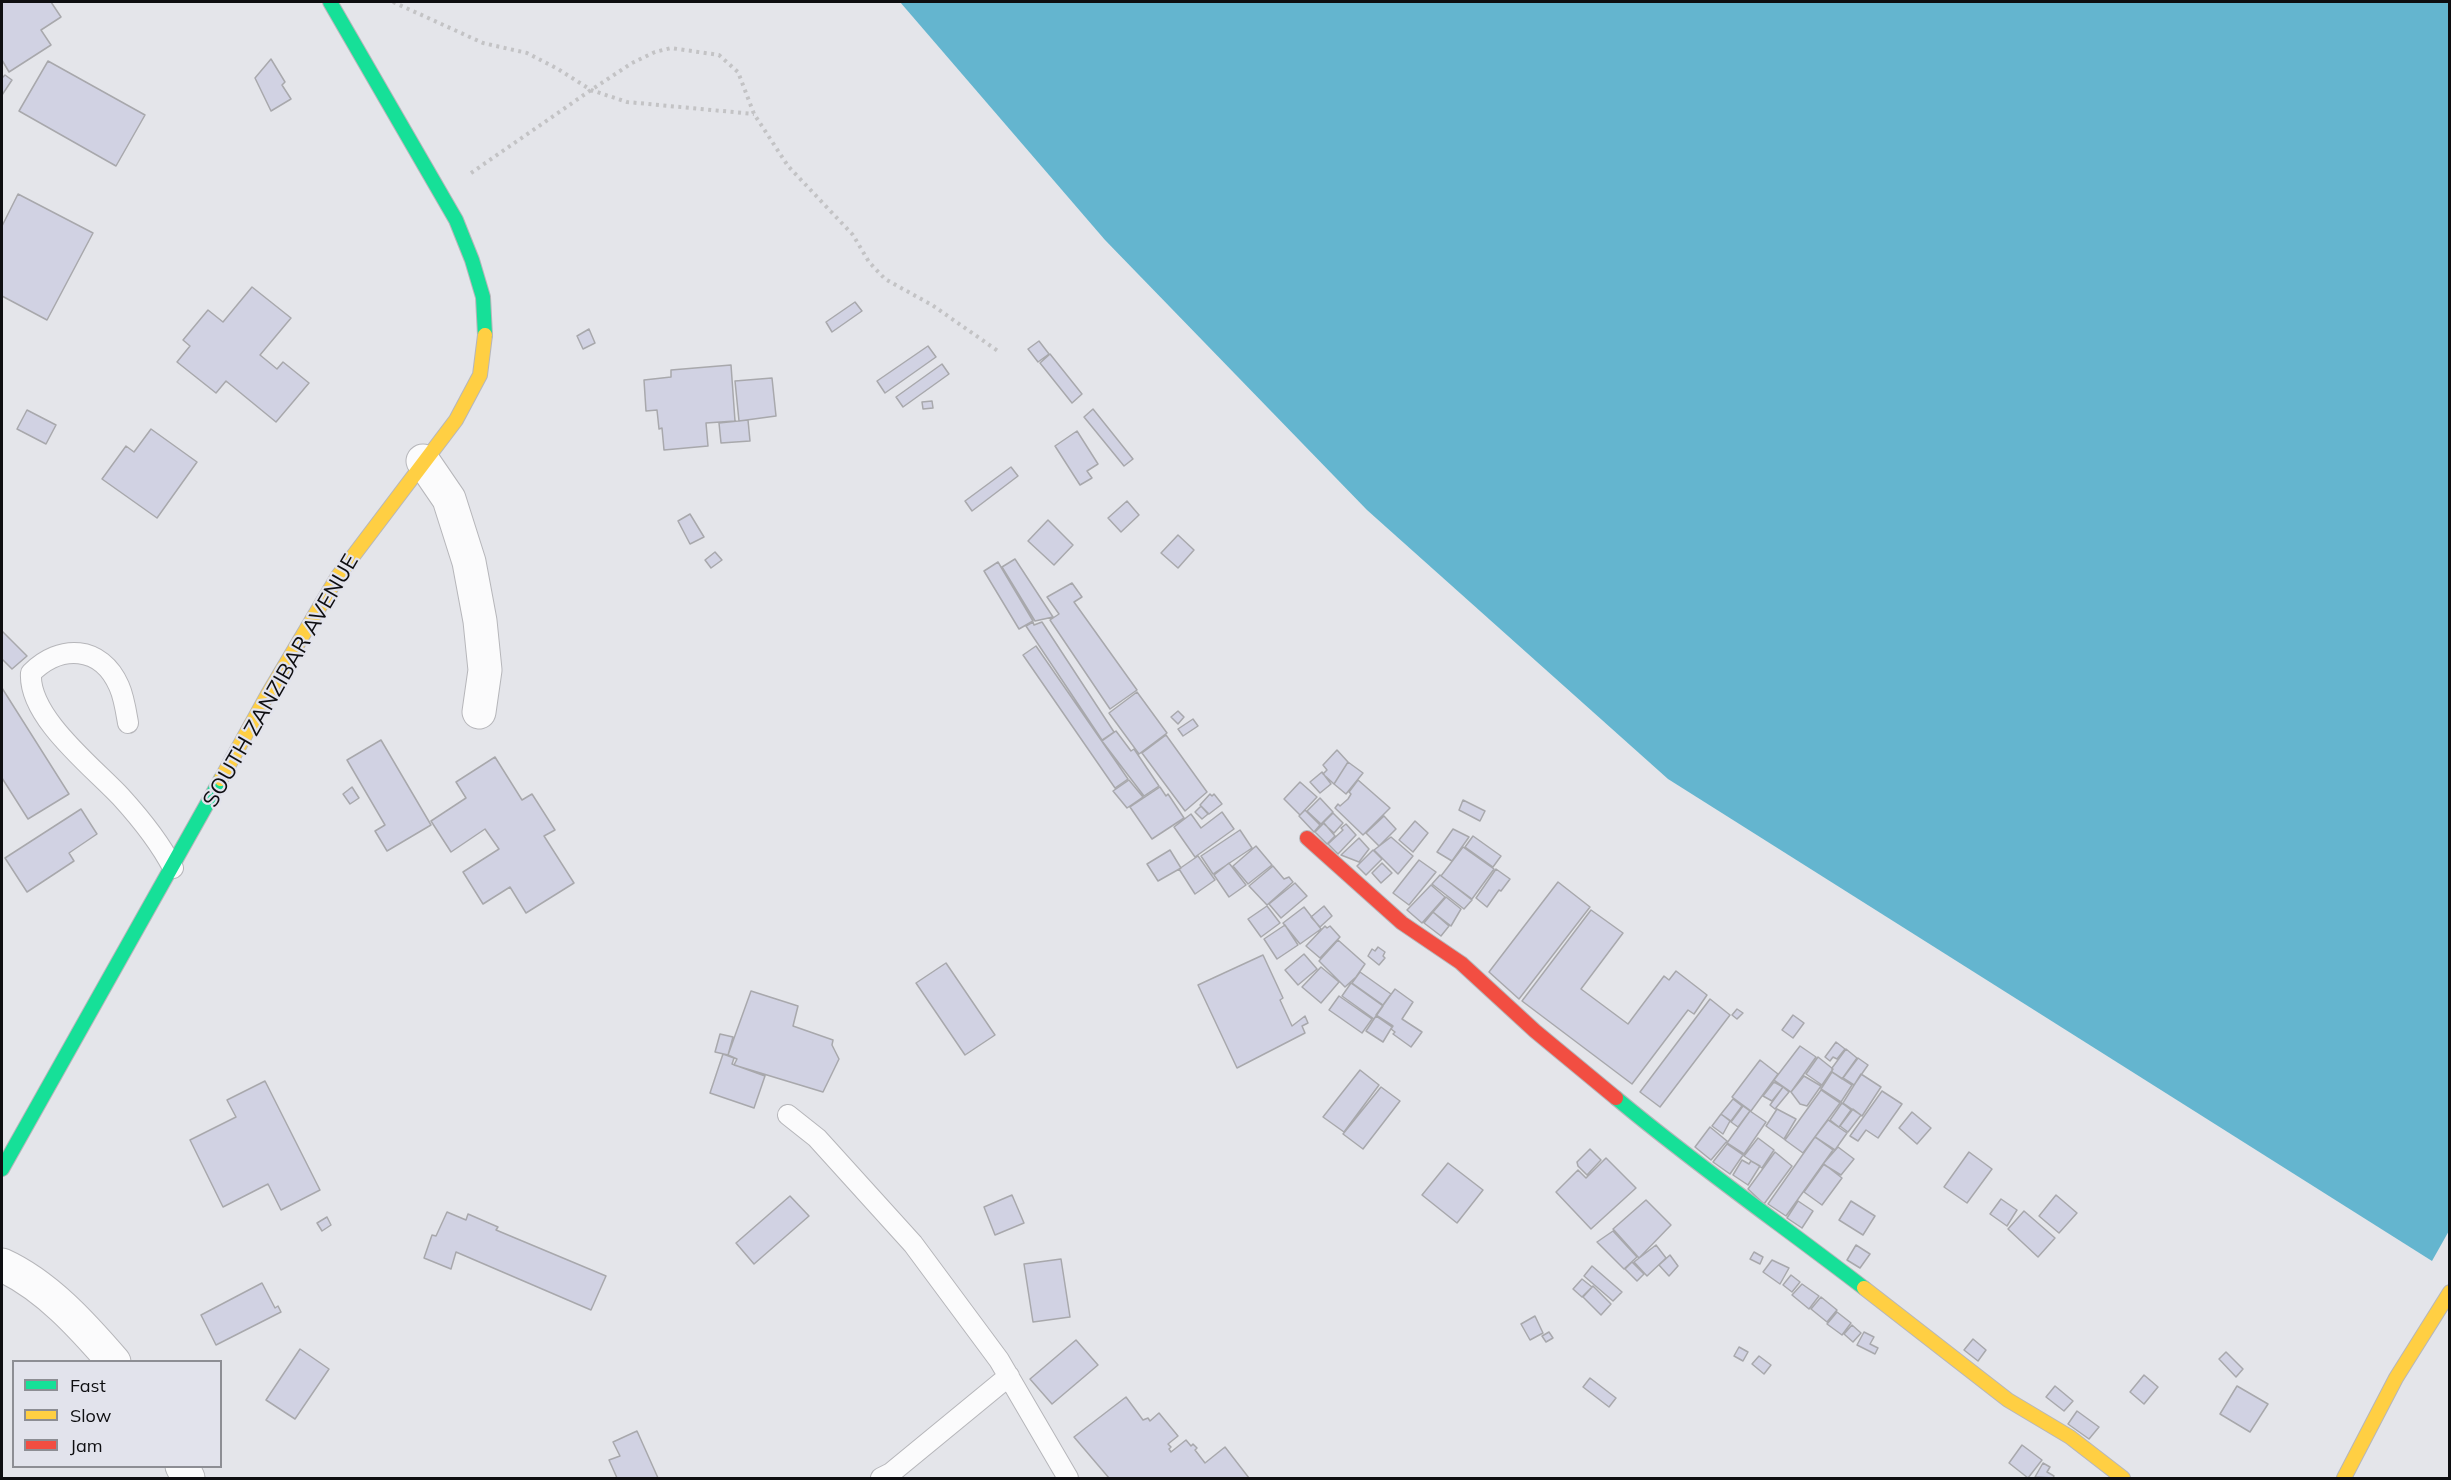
<!DOCTYPE html>
<style>
body{margin:0}
#map{position:relative;width:2451px;height:1480px;overflow:hidden;background:#e4e5ea;font-family:Mulish,sans-serif}
canvas{display:block}
.frame{position:absolute;inset:0;border:3px solid #0e0e11;pointer-events:none}
.legend{position:absolute;left:12px;top:1360px;width:210px;height:108px;box-sizing:border-box;background:#e2e3ec;border:2px solid #8d8e94;margin:0;padding:8px 10px;list-style:none;font-size:18px;color:#0e0e11}
.legend li{display:flex;align-items:center;gap:12px;height:30px}
.legend b{width:30px;border:2px solid #8d8e94}
</style>
<div id="map">
<canvas width="2451" height="1480"></canvas>
<div class="frame"></div>
<ul class="legend">
<li><b style="height:8px;background:#16e098"></b>Fast</li>
<li><b style="height:8px;background:#ffcf43"></b>Slow</li>
<li><b style="height:8px;background:#f24e42"></b>Jam</li>
</ul>
</div>
<script>
const context = document.querySelector('canvas').getContext('2d');
context.lineJoin = 'round';
function paint(path, color) {
  context.fillStyle = color;
  context.fill(path, 'evenodd');
}
function strokePath(path, color, width, dash) {
  context.strokeStyle = color;
  context.lineWidth = width;
  context.lineCap = dash ? 'butt' : 'round';
  context.setLineDash(dash || []);
  context.stroke(path);
}
function label(font, color, halo, rows, align = 'center') {
  context.font = font + ' Mulish,sans-serif';
  context.lineWidth = 4.5;
  context.setLineDash([]);
  context.textBaseline = 'middle';
  context.strokeStyle = halo;
  context.fillStyle = color;
  for (const [text, x, y, turn = 0] of rows) {
    context.save();
    context.translate(x, y);
    context.rotate((+turn || 0) * Math.PI / 180);
    context.textAlign = isNaN(turn) ? turn : align;
    if (halo) context.strokeText(text, 0, 0);
    context.fillText(text, 0, 0);
    context.restore();
  }
}
const water = new Path2D(`
 M900,2H2449L2450,1229L2432,1261L1668,779L1367,510L1105,240Z`);
const building = new Path2D(`
 M2,2H51L61,17L41,30L51,45L9,72L2,60Z
 M271,59L285,82L282,85L291,99L271,111L255,78Z
 M48,61L145,115L116,166L19,111Z
 M5,75L12,80L2,95V78Z
 M18,194L93,233L47,320L2,296V226Z
 M252,287L291,318L260,355L277,369L283,362L309,383L276,422L226,381L216,393L177,362L190,346L183,340L208,310L223,322Z
 M855,302L862,311L832,332L826,322Z
 M589,329L595,343L583,349L577,336Z
 M1039,341L1049,354L1038,362L1028,349Z
 M928,346L936,357L885,393L877,381Z
 M1050,354L1082,394L1072,403L1040,363Z
 M942,364L949,374L903,407L896,397Z
 M731,365L735,421L706,423L708,446L664,450L662,428L659,429L657,410L646,411L644,380L671,377V370Z
 M772,378L776,416L739,421L735,381Z
 M932,401L933,408L923,409L922,402Z
 M1093,409L1133,459L1124,466L1084,417Z
 M27,410L56,425L46,444L17,429Z
 M748,420L750,441L721,443L719,423Z
 M151,429L197,462L157,518L102,479L126,446L134,452Z
 M1077,431L1098,464L1087,471L1092,478L1080,485L1055,446Z
 M1011,467L1018,476L972,511L965,501Z
 M1127,501L1139,515L1121,532L1108,518Z
 M690,514L704,537L690,544L678,521Z
 M1048,520L1073,545L1054,565L1028,541Z
 M1178,535L1194,550L1178,568L1161,553Z
 M715,552L722,560L711,568L705,560Z
 M1015,559L1053,617L1035,621L1002,567Z
 M998,562L1033,621L1019,629L984,571Z
 M1072,583L1082,597L1074,602L1137,690L1110,709L1050,620L1059,614L1047,597Z
 M1033,622L1034,625L1042,622L1114,732L1102,740L1026,626Z
 M2,631L27,656L12,669L2,659Z
 M1036,646L1128,779L1115,788L1023,655Z
 M2,688L69,794L28,819L2,778Z
 M1137,692L1167,733L1139,754L1109,713Z
 M1178,711L1184,717L1178,724L1171,717Z
 M1193,719L1198,726L1183,736L1178,729Z
 M1116,731L1131,751L1134,749L1159,786L1144,796L1102,741Z
 M1166,735L1207,792L1185,811L1142,753Z
 M381,740L431,825L387,851L375,831L385,825L347,760Z
 M1337,750L1348,762L1334,784L1323,774L1327,770L1323,765Z
 M495,757L522,800L532,794L555,830L544,836L574,883L526,913L510,887L483,904L463,872L499,849L485,829L451,852L431,821L466,798L456,782Z
 M1348,762L1363,773L1346,794L1334,784Z
 M1322,772L1331,784L1320,793L1310,782Z
 M1129,780L1143,797L1127,808L1113,791Z
 M1358,780L1390,808L1363,835L1335,808L1338,804L1340,806L1348,799L1351,794L1349,792Z
 M1300,782L1317,797L1300,815L1284,799Z
 M352,787L359,798L350,804L343,794Z
 M1160,787L1166,796L1168,794L1184,818L1152,839L1130,807Z
 M1210,794L1212,796L1214,794L1222,804L1209,814L1200,805Z
 M1320,798L1333,812L1321,824L1307,811Z
 M1463,800L1485,811L1480,821L1459,810Z
 M1201,806L1208,814L1202,819L1195,812Z
 M81,809L97,834L69,853L74,861L27,892L5,858Z
 M1305,810L1320,825L1314,832L1299,816Z
 M1222,812L1234,829L1195,857L1174,827L1191,814L1201,828Z
 M1333,813L1343,823L1334,833L1323,823Z
 M1384,816L1396,829L1379,846L1366,833Z
 M1415,821L1428,833L1413,852L1399,840Z
 M1324,823L1335,836L1327,844L1315,832Z
 M1346,824L1356,835L1338,854L1328,844L1343,830L1341,828Z
 M1453,829L1469,837L1452,861L1437,852Z
 M1240,830L1252,848L1213,874L1201,856Z
 M1473,836L1501,856L1493,867L1465,847Z
 M1391,837L1413,856L1398,874L1374,850Z
 M1359,838L1369,849L1359,862L1341,855Z
 M1256,846L1272,865L1248,884L1233,866Z
 M1463,847L1494,869L1472,899L1441,876Z
 M1170,850L1181,868L1158,881L1147,864Z
 M1373,850L1382,859L1366,875L1357,866Z
 M1198,856L1215,880L1195,894L1179,869Z
 M1419,860L1436,872L1409,905L1393,893Z
 M1229,863L1246,885L1229,897L1214,875Z
 M1382,863L1392,873L1381,883L1372,873Z
 M1273,866L1284,879L1289,877L1293,882L1267,905L1249,886Z
 M1496,869L1510,879L1501,891L1499,890L1487,907L1476,898Z
 M1440,875L1472,900L1464,909L1432,884Z
 M1558,882L1590,907L1519,999L1489,972Z
 M1295,883L1307,896L1281,918L1269,904Z
 M1431,885L1445,897L1422,923L1407,910Z
 M1446,897L1461,909L1451,926L1433,912Z
 M1267,906L1280,923L1261,937L1248,919Z
 M1324,906L1332,916L1320,927L1311,917Z
 M1304,907L1321,929L1300,944L1283,923Z
 M1591,910L1623,933L1581,989L1628,1024L1664,976L1669,980L1676,971L1707,995L1694,1014L1688,1010L1632,1084L1522,1001Z
 M1433,912L1449,926L1441,936L1424,923Z
 M1285,925L1298,945L1277,959L1264,939Z
 M1325,926L1327,928L1330,926L1340,937L1320,958L1306,946Z
 M1338,940L1365,964L1356,977L1345,987L1319,961Z
 M1378,947L1385,952L1383,956L1385,958L1379,965L1368,956L1372,949L1375,951Z
 M1304,954L1317,969L1298,985L1285,970Z
 M1263,955L1283,998L1280,1000L1292,1026L1305,1016L1308,1023L1302,1026L1305,1033L1237,1068L1198,985Z
 M946,963L995,1035L965,1055L916,983Z
 M1321,967L1339,982L1321,1003L1302,987Z
 M1360,972L1391,994L1383,1005L1352,983Z
 M1351,983L1383,1006L1374,1019L1342,996Z
 M1395,989L1413,1002L1402,1019L1422,1032L1411,1047L1393,1034L1395,1032L1391,1029L1393,1026L1376,1015Z
 M751,991L798,1006L793,1026L833,1040L832,1045L839,1059L823,1092L734,1065L737,1059L728,1055Z
 M1339,996L1372,1019L1362,1033L1329,1010Z
 M1710,999L1730,1015L1660,1107L1640,1092Z
 M1737,1009L1743,1013L1737,1019L1732,1015Z
 M1793,1015L1804,1023L1793,1038L1782,1030Z
 M1376,1016L1392,1027L1383,1042L1366,1031Z
 M720,1034L733,1037L728,1055L715,1052Z
 M1836,1042L1845,1049L1837,1059L1833,1057L1830,1061L1825,1057Z
 M1800,1046L1816,1057L1791,1092L1774,1080Z
 M1846,1049L1857,1058L1842,1079L1832,1072V1068Z
 M723,1054L734,1058L732,1064L765,1076L754,1108L710,1093Z
 M1818,1057L1833,1069L1822,1085L1806,1074Z
 M1858,1058L1868,1065L1854,1085L1843,1078Z
 M1760,1060L1778,1074L1751,1111L1732,1097Z
 M1360,1070L1379,1085L1344,1132L1323,1117Z
 M1832,1072L1852,1085L1841,1102L1821,1089Z
 M1861,1074L1881,1087L1862,1116L1843,1103Z
 M1804,1076L1821,1086L1807,1106L1800,1104L1791,1092Z
 M265,1081L320,1190L281,1210L268,1184L223,1207L190,1140L236,1117L227,1100Z
 M1774,1082L1783,1087L1772,1101L1763,1096Z
 M1381,1087L1400,1101L1363,1149L1343,1134Z
 M1783,1087L1789,1092L1775,1109L1770,1105Z
 M1821,1090L1840,1103L1803,1153L1785,1140Z
 M1882,1091L1902,1104L1878,1138L1866,1130L1858,1141L1850,1136Z
 M1733,1099L1742,1106L1731,1121L1721,1114Z
 M1842,1103L1851,1110L1839,1127L1830,1120Z
 M1743,1106L1750,1111L1738,1127L1731,1122Z
 M1777,1109L1796,1119L1784,1139L1766,1126Z
 M1853,1109L1861,1115L1848,1132L1840,1126Z
 M1750,1111L1766,1122L1744,1154L1727,1143Z
 M1912,1112L1931,1128L1917,1144L1899,1128Z
 M1721,1114L1730,1121L1723,1134L1712,1126Z
 M1828,1120L1847,1133L1835,1150L1815,1137Z
 M1710,1127L1727,1141L1711,1160L1695,1147Z
 M1815,1137L1833,1150L1786,1216L1768,1204Z
 M1758,1138L1774,1150L1762,1168L1744,1156Z
 M1727,1144L1743,1155L1730,1174L1713,1162Z
 M1838,1147L1854,1159L1841,1175L1823,1164Z
 M1590,1149L1601,1160L1587,1175L1578,1166L1577,1162Z
 M1775,1152L1792,1166L1764,1204L1748,1189Z
 M1969,1152L1992,1169L1967,1203L1944,1187Z
 M1606,1158L1636,1188L1591,1229L1556,1192L1578,1170L1586,1178Z
 M1742,1160L1749,1164L1751,1161L1760,1166L1748,1185L1733,1175Z
 M1448,1163L1483,1190L1457,1223L1422,1195Z
 M1824,1164L1842,1178L1822,1205L1804,1192Z
 M1012,1195L1024,1223L995,1235L984,1207Z
 M2056,1195L2077,1213L2059,1233L2039,1216Z
 M790,1196L809,1216L754,1264L736,1243Z
 M2001,1199L2017,1210L2007,1226L1990,1214Z
 M1646,1200L1671,1225L1639,1258L1613,1229Z
 M1798,1201L1813,1211L1802,1228L1787,1218Z
 M1851,1201L1875,1216L1863,1235L1839,1220Z
 M2024,1211L2055,1238L2038,1257L2008,1229Z
 M447,1212L466,1220L468,1214L498,1227L496,1230L606,1276L591,1310L456,1252L451,1269L424,1258L432,1235L436,1236Z
 M327,1217L331,1225L322,1231L317,1223Z
 M1613,1231L1637,1257L1624,1269L1597,1242Z
 M1656,1245L1666,1258L1647,1276L1634,1262Z
 M1856,1245L1870,1254L1860,1268L1847,1260Z
 M1754,1252L1763,1257L1760,1264L1750,1259Z
 M1670,1255L1678,1266L1669,1276L1659,1265Z
 M1061,1259L1070,1317L1033,1322L1024,1264Z
 M1772,1260L1789,1268L1780,1284L1763,1272Z
 M1632,1262L1644,1274L1637,1281L1625,1269Z
 M1592,1266L1622,1292L1613,1301L1584,1276Z
 M1791,1275L1800,1282L1792,1292L1783,1285Z
 M1582,1279L1592,1287L1582,1297L1573,1289Z
 M262,1283L275,1308L278,1306L281,1312L216,1345L201,1315Z
 M1802,1284L1819,1296L1809,1309L1792,1295Z
 M1593,1286L1611,1304L1601,1315L1583,1297Z
 M1821,1297L1837,1310L1827,1322L1811,1309Z
 M1837,1312L1851,1323L1842,1335L1827,1324Z
 M1535,1316L1543,1333L1530,1340L1521,1324Z
 M1852,1325L1861,1333L1853,1342L1844,1334Z
 M1549,1332L1553,1338L1546,1342L1542,1336Z
 M1864,1332L1874,1337L1870,1344L1878,1348L1875,1354L1857,1345Z
 M1973,1339L1986,1350L1978,1361L1964,1350Z
 M1076,1340L1098,1365L1052,1404L1030,1379Z
 M1739,1347L1748,1352L1743,1361L1734,1356Z
 M300,1349L329,1369L295,1419L266,1400Z
 M2226,1352L2243,1369L2236,1377L2219,1359Z
 M1759,1356L1771,1365L1764,1374L1752,1364Z
 M2144,1375L2158,1387L2144,1404L2130,1392Z
 M1590,1378L1616,1398L1609,1407L1583,1387Z
 M2055,1386L2073,1401L2064,1411L2046,1397Z
 M2237,1386L2268,1404L2250,1432L2220,1414Z
 M1126,1397L1143,1420L1148,1418L1150,1421L1159,1413L1178,1436L1168,1444L1171,1447L1169,1449L1171,1452L1186,1440L1191,1446L1193,1444L1197,1448L1195,1450L1205,1463L1225,1447L1249,1478H1109L1074,1437Z
 M2077,1411L2099,1427L2089,1439L2068,1424Z
 M637,1431L658,1478H617L609,1460L620,1456L613,1442Z
 M2022,1445L2042,1460L2028,1478L2009,1463Z
 M2043,1463L2050,1467L2047,1472L2054,1476L2053,1478L2035,1477Z`);
const path = new Path2D(`
 M393,2L483,43L527,53L558,69L591,90L627,102L754,114
 M471,173L591,90L632,63L655,52L671,48L719,55L738,72L754,114L788,166L853,235L869,262L885,279L932,305L998,351`);
const lane = new Path2D(`
 M128,723C126,711 124,697 119,686C101,645 60,644 31,673C28,717 93,767 121,797C141,819 159,841 173,868
 M788,1115L817,1138L913,1244L999,1360L1068,1478
 M881,1478L891,1473L1009,1376`);
const street = new Path2D(`
 M423,461L449,499L469,562L480,621L485,670L479,712
 M2,1265C46,1285 82,1325 114,1362
 M182,1466L188,1478`);
const fast = new Path2D(`
 M330,2L456,220L472,260L483,297L485,335
 M1616,1098C1696,1165 1782,1225 1864,1288
 M2,1169L221,779`);
const slow = new Path2D(`
 M221,779L268,694L338,576L456,420L480,375L485,335
 M1864,1288L2008,1400L2070,1437L2123,1478
 M2344,1478L2396,1378L2450,1292`);
const jam = new Path2D(`
 M1307,838L1402,923L1461,963L1535,1031L1616,1098`);
const streetNames = [
 ["SOUTH ZANZIBAR AVENUE",281,681,-60]
];
paint(water, '#64b5cf');
paint(building, '#d1d2e3');
strokePath(building, '#a8a8ac', 1.5);
strokePath(lane, '#b6b6ba', 22);
strokePath(street, '#b6b6ba', 35);
strokePath(fast, '#b6b6ba', 16);
strokePath(slow, '#b6b6ba', 16);
strokePath(jam, '#b6b6ba', 16);
strokePath(path, '#c3c3c5', 4, [3, 4.5]);
strokePath(lane, '#fbfbfc', 20);
strokePath(street, '#fbfbfc', 33);
strokePath(fast, '#16e098', 14);
strokePath(slow, '#ffcf43', 14);
strokePath(jam, '#f24e42', 14);
label('22px', '#0e0e11', '#e2e3ec', streetNames);
</script>
